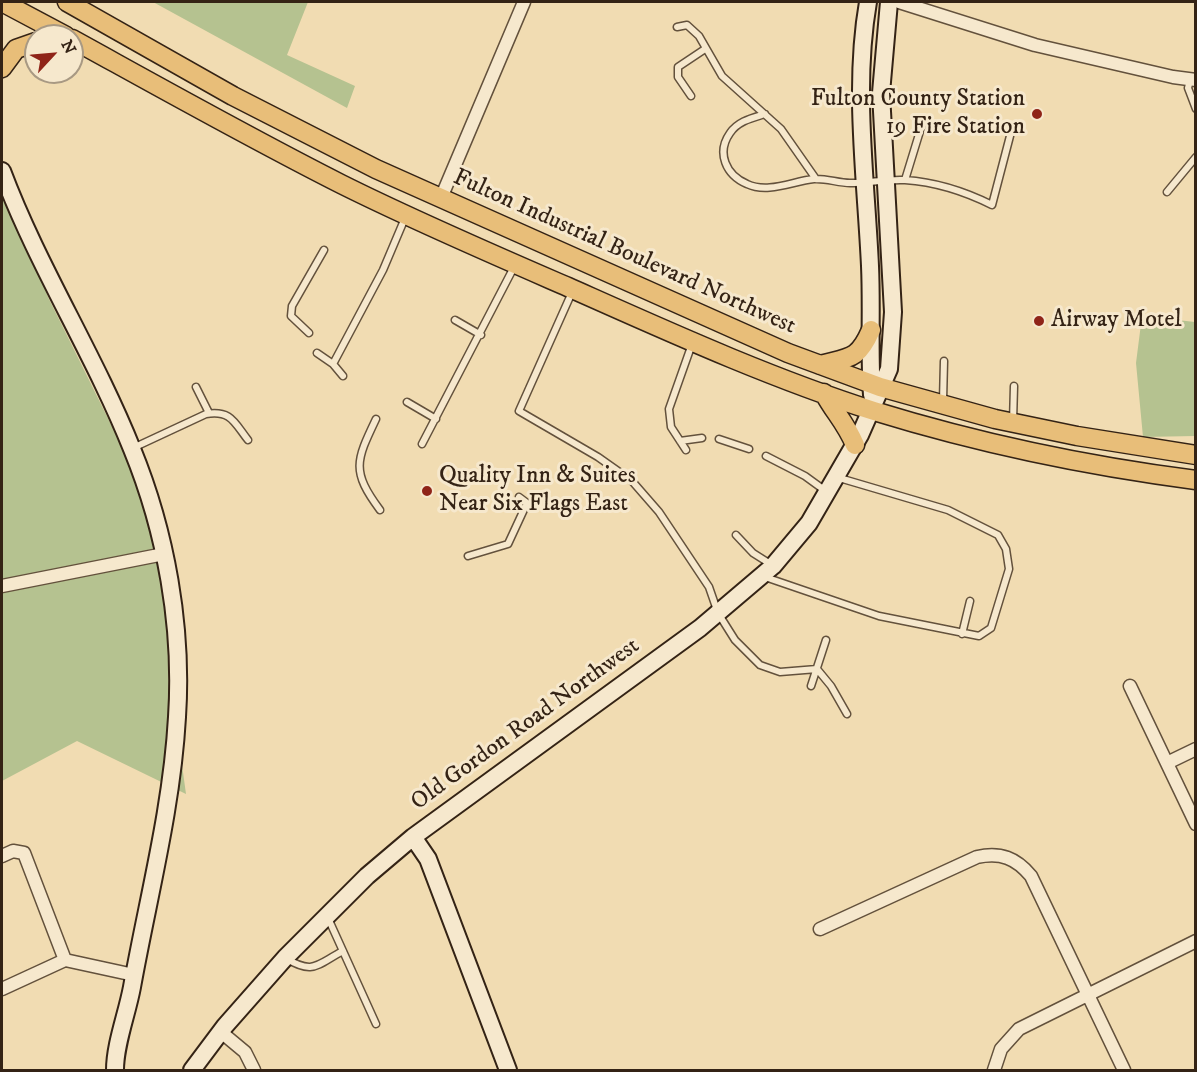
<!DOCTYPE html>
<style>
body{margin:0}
#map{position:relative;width:1197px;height:1072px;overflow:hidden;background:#f1dcb2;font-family:"IM FELL DW Pica",serif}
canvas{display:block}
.frame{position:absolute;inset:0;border:3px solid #342315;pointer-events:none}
.north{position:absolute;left:24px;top:24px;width:60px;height:60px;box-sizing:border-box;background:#f6e8cd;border:2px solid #a89983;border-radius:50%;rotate:64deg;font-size:16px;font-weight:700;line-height:24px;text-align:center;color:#342315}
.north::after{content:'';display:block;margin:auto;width:21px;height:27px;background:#8f2418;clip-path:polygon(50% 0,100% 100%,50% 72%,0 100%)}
</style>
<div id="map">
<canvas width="1197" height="1072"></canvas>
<div class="frame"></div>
<div class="north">N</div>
</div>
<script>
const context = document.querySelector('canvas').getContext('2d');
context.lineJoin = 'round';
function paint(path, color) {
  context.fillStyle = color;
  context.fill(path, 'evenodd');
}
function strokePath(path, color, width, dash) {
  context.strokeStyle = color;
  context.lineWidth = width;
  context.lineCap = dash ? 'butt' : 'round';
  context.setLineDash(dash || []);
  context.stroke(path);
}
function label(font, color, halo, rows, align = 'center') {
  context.font = font + ' "IM FELL DW Pica",serif';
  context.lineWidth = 6;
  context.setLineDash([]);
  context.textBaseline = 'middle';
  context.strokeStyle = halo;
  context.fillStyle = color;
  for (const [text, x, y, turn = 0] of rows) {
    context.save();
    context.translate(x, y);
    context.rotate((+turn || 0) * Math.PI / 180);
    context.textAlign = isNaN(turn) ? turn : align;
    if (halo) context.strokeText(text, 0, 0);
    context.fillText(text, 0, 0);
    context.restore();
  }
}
const green = new Path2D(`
 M153,2H308L287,55L355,86L347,108Z
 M2,190L49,299L134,471L172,595L177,729L186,794L77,741L2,781Z
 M1142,316L1195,322V436L1143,437L1136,363Z`);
const lane = new Path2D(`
 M677,27L687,25L699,36L722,76L781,129L816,179
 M1190,80L1188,88L1196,109
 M691,96L678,77V67L705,49
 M765,114C752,118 738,121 730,133C716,153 726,175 747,184C768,194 793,181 814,179C826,178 838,183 850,183C868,183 887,179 905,180C935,182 966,192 992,205L1010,136
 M905,180L924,118
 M1167,192L1196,157
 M573,290L519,411L598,457L632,481L659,512L709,587L718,613L735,640L760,665L780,672L817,669L831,686L847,714
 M455,320L481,335
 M309,333L291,316L292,306L324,250
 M317,353L333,364L343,376
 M333,364L383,270L405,218
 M196,387L209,413
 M943,401L944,361
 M407,402L436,419
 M376,419C356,461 351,471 380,510
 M1013,422L1014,386
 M719,439L749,449
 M680,441L702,438
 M422,444L514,267
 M133,448L206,414C231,410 234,422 248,440
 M686,450L671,427L669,409L692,344
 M766,456L805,476L827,492
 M736,535L753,553L772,565
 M468,556L508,544L527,503L519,497
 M765,577L879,616L979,636L991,628L1009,569L1006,549L998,535L948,510L836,477
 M962,634L970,601
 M811,686L826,640
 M328,918L376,1024
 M285,958C314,975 316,965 343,951`);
const street = new Path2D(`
 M899,2L1035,45L1173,77L1196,80
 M441,198L524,2
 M2,586L164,554
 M1130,686L1196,824
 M1167,763L1196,749
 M2,856L13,851L24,853L65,960
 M820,929L977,857C1001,852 1016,858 1031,876L1124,1070
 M2,989L65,960L134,975
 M221,1032L245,1052L254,1070
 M994,1070L1001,1049L1019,1029L1196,941`);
const secondary = new Path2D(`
 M868,2C853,88 866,179 870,266C872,309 869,352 872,395
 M2,171C38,267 94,354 132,449C166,532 183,627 177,717C172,808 148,898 132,987C127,1014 115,1044 115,1070
 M413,837L428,859L508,1070
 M192,1070L225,1026L285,958L367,876L413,837L700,628L773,566L809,523L860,435L889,369L893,312L881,93L889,2`);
const primary = new Path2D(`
 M2,2L66,36
 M67,2L233,96L376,169L788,353L880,387L995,419L1077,436L1196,455
 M72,39C161,88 250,138 341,184C415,221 492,254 568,287C667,331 770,378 874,411C978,443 1087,466 1196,480
 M2,68L16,49L36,42
 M820,365C850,357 858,360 871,330
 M824,393C834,412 846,423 855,445`);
const markers = [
 [1037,114,6,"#8f2418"],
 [1039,321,6,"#8f2418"],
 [427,491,6,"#8f2418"]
];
const poiNames = [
 ["Fulton County Station",1025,100,"right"],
 ["19 Fire Station",1025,128,"right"],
 ["Airway Motel",1051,321],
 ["Quality Inn & Suites",439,477],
 ["Near Six Flags East",439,505]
];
const streetNames = [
 ["Fulton Industrial Boulevard Northwest",624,253,24],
 ["Old Gordon Road Northwest",526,725,-36]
];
paint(green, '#b5c290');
strokePath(lane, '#63513c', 9);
strokePath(street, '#63513c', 15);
strokePath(secondary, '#342315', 20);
strokePath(primary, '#342315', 21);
strokePath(lane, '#f6e8cd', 6);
strokePath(street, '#f6e8cd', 12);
strokePath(secondary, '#f6e8cd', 16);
strokePath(primary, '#e8be79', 18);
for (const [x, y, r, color] of markers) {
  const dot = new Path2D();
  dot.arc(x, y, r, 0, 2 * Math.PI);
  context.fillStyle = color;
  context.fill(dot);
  strokePath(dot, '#f6e8cd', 2);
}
label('24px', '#342315', '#f6e8cd', poiNames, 'left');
label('24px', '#342315', '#f6e8cd', streetNames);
</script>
